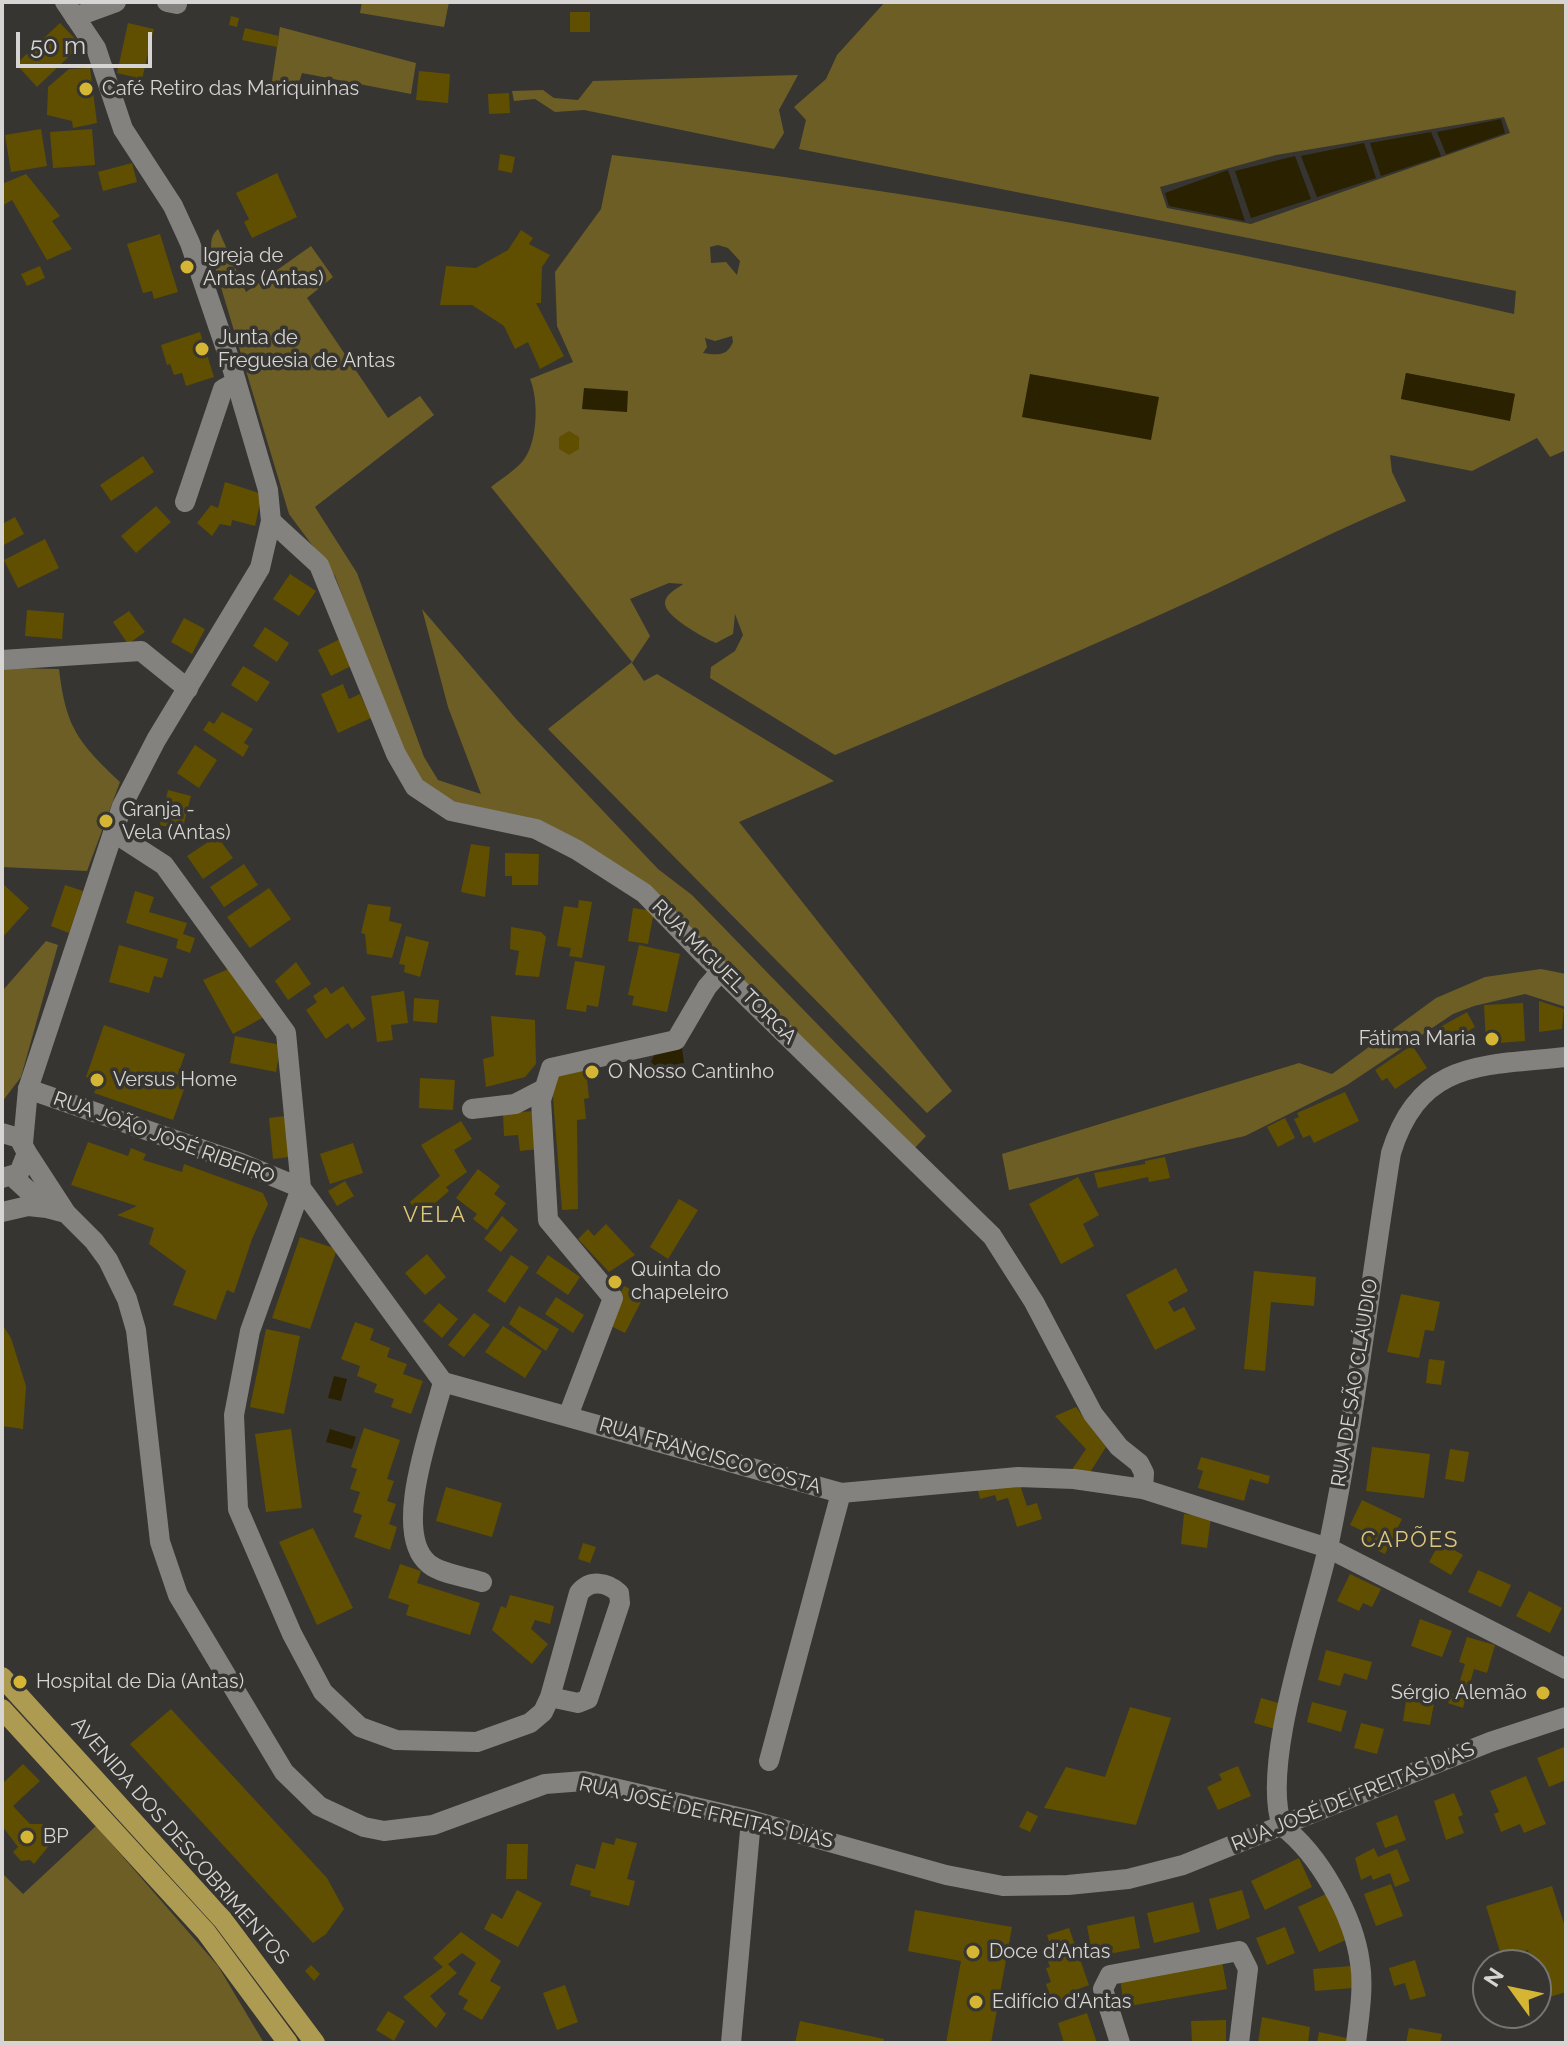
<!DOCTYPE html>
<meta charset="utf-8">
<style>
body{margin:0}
#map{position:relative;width:1568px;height:2045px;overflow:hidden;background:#363531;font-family:Raleway,sans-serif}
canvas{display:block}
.frame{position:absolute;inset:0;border:4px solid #d6d5d3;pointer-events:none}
.north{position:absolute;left:1472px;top:1949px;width:80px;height:80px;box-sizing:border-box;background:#363531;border:2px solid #767572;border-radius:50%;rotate:303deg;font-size:22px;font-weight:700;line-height:32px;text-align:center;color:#d6d5d3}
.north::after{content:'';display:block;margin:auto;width:28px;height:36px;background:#d5b534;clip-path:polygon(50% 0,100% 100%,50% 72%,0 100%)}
.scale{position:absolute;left:16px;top:32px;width:136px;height:36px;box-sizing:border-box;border:4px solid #d6d5d3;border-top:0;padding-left:10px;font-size:24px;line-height:28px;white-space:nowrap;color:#d6d5d3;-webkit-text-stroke:6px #363531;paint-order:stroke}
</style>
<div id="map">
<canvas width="1568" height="2045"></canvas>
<div class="frame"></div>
<div class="north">N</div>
<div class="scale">50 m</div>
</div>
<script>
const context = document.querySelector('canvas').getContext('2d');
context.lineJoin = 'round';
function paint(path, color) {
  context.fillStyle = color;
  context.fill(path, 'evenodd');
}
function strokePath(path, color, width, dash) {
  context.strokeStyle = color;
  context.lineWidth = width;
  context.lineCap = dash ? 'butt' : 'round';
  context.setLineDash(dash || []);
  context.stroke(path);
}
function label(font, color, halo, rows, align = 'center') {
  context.font = font + ' Raleway,sans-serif';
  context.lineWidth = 7;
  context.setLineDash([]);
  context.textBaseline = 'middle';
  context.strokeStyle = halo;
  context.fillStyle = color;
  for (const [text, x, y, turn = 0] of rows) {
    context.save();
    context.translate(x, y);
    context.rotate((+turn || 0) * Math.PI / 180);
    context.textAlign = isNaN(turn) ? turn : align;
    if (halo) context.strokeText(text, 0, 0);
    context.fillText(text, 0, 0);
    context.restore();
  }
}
const green = new Path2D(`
 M362,2H449L444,27L360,13Z
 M885,2H1566V450L1550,457L1537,438L1472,471L1390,455L1392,472L1406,501C1339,528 1275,562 1208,593C1085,649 960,703 835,755L710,678L711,667L735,651L743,635L735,614L733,634L716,643C704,638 664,616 665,603C665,594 677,589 683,584L669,583L630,599L650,636L632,663L644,681L657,674L834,781L739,822L952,1091L927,1113L548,729L632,662L491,487C501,479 514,471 522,462C538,444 539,400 530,379L573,362L557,326L555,272L601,209L612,155C916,190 1216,245 1514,314L1516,291L799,149L806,120L794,107L826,79L837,55ZM1504,117L1510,133L1251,224L1167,208L1160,187L1276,155ZM718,245L728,248L740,261L737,275L726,262L711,263L710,247ZM732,336L733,342C727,357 716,355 703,353L707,347L705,338L715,341ZM1406,373L1515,394V395L1401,399Z
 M280,27L416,63L411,94L302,73L297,89L272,81Z
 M798,75L779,110L784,133L774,149L584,110L555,112L535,99L514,101L512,91L543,90L554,98L578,100L593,81Z
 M218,229L246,292L311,246L333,277L307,298L388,418L420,396L434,415L315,507L357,573L424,757L438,780L481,794L448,707L422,609L517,720L658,869L692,895L926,1136L912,1151L649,887L471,811L417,780L380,696L335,576L289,514L217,274C214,259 205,240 218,229Z
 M2,668L59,669C66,728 78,742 120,782L87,871L2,867Z
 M46,941L58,945L21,1077L2,1102V987L4,989Z
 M1541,969L1566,974V1007L1525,994L1474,1006L1453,1014L1347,1085L1245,1136L1009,1190L1002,1154L1299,1063L1332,1074L1436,998L1485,977Z
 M96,1826L218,1966L264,2043H2V1873L23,1894Z`);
const water = new Path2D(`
 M1501,119L1505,133L1446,154L1437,132Z
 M1431,132L1441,156L1381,176L1370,143Z
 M1364,143L1376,178L1317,197L1301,156Z
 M1295,156L1311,199L1251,218L1235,171Z
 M1228,170L1245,221L1169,206L1165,193Z
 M1406,373L1515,394L1510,421L1401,399Z
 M1030,374L1159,397L1151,440L1022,417Z
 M584,388L628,391L627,412L582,409Z
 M682,1048L684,1063L657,1068L651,1062L655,1053Z
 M334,1376L347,1379L341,1401L328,1398Z
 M330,1429L356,1437L352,1449L326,1442Z`);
const building = new Path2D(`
 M570,12H590V32H570Z
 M231,16L239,18L237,27L229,25Z
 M60,23L81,45L37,87L16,64Z
 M128,23L154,29L142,79L117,73Z
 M245,28L279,36L277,47L242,40Z
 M90,68L97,123L73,128L72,121L47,115L48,87L69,69Z
 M419,71L450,74L448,103L416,100Z
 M509,93L510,113L489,114L488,94Z
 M41,129L47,166L11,172L5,135Z
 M92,129L95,165L53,168L50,132Z
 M500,154L515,157L512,173L498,170Z
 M132,163L137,182L103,191L98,172Z
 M277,173L297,217L252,238L244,222L249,219L236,193Z
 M26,174L60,216L52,221L72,249L47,260L12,200L2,206V184Z
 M521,230L533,238L529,244L550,255L542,267L541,303H536L564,356L540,369L528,342L515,349L504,326L472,305H440L446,266L476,268L508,250Z
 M160,234L178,292L154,299L152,291L143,293L127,244Z
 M40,266L45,278L27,286L21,274Z
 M200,332L214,377L186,386L182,373L174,375L170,364L167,365L161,345Z
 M569,431L579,437V449L569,455L559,449V437Z
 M143,456L154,472L111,501L100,485Z
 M225,482L262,494L255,526L232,520L231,526L220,524L212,536L197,523L211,505L218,508Z
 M156,506L171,522L136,553L121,536Z
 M15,517L24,534L2,546V524Z
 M45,539L59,568L18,588L4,560Z
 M290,574L316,591L299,616L273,599Z
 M27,610L64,613L62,639L25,636Z
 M129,611L145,632L128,644L113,622Z
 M184,618L205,629L192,654L171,642Z
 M265,627L289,643L277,662L253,646Z
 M340,639L353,665L331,676L318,650Z
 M243,666L270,682L257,702L231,685Z
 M343,684L349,699L360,694L371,718L338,733L321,694Z
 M222,712L253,729L244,743L249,746L243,757L203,730L209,721L214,724Z
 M195,745L217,760L199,788L177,773Z
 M168,790L191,796L182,831L160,825Z
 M217,836L233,858L203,879L187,856Z
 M471,844L490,847L485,897L461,892Z
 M505,853L539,854L538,885H512V876H505Z
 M244,864L258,885L224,907L210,887Z
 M2,883L29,908L2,938Z
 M65,885L83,891L69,933L51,926Z
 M269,888L291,919L250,948L227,917Z
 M135,891L154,897L149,912L187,923L183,934L195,938L190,953L176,948L178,939L126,923Z
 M579,900L592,902L582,958L569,956L571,948L557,946L564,906L578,908Z
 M368,904L391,907L389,921L402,924L392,958L367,954L365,934L361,933Z
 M633,908L654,911L648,944L628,941Z
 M511,927L541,932L546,937L539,977L515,975L519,951L510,949Z
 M406,936L429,942L420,977L404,972L405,965L399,964Z
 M119,945L168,959L162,978L154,976L149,993L109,982Z
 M639,945L680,954L667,1012L632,1005L634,996L628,995Z
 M575,961L605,966L598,1007L587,1005L586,1012L566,1009Z
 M296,962L311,984L288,1000L275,981Z
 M233,967L264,1017L233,1034L203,980Z
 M343,986L366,1019L352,1029L348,1023L326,1039L306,1010L317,1002L313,996L326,987L331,994Z
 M404,991L408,1023L391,1025L393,1040L377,1042L371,996Z
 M414,998L439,1000L437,1023L413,1021Z
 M1539,1001L1564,1009L1562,1029L1539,1032Z
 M1523,1003L1525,1041L1486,1044L1484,1005Z
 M1467,1012L1475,1027L1450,1042L1446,1035L1440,1038L1435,1030Z
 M491,1016L535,1020L536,1064L525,1077L486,1087L483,1059L494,1056Z
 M104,1025L185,1054L176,1080L186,1084L173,1120L94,1093L99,1081L86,1077Z
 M235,1036L281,1045L276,1072L230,1063Z
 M1412,1045L1427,1068L1395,1089L1387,1078L1382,1081L1375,1070Z
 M586,1069L589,1098L584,1099L586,1119L577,1120L578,1209L562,1210L551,1073Z
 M420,1078L455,1080L453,1110L419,1108Z
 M1345,1092L1359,1121L1314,1143L1310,1135L1303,1138L1294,1119L1299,1117L1297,1113Z
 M536,1111L539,1149L520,1151L518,1135L504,1136L503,1113Z
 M285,1116L289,1157L273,1159L269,1118Z
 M1285,1118L1295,1138L1278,1147L1267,1127Z
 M461,1121L472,1139L454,1150L467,1172L446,1187L449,1191L434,1204L436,1207L421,1218L410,1202L440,1176L421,1145Z
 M88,1142L128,1156L131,1148L146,1154L143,1160L182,1172L184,1164L263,1193L268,1204L252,1239L234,1293L227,1290L216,1320L173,1305L186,1271L149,1244L154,1228L117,1215L137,1206L71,1185Z
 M353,1143L363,1173L330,1184L320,1154Z
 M1165,1157L1170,1178L1149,1182L1148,1177L1098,1188L1094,1173L1145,1164V1161Z
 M478,1169L500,1186L494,1194L506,1203L487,1230L473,1219L477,1214L456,1198Z
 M1078,1177L1099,1215L1083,1224L1094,1246L1061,1264L1029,1204Z
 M345,1181L354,1196L337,1206L328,1191Z
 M679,1199L698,1210L668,1259L650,1247Z
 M502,1216L518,1230L501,1252L484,1239Z
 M606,1224L635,1255L609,1272L578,1239L588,1229L594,1236Z
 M300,1237L337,1249L310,1329L272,1318Z
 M427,1254L446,1277L425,1295L405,1273Z
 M511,1255L529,1267L505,1303L487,1291Z
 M548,1255L580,1277L568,1295L536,1273Z
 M1176,1268L1188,1291L1168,1302L1174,1312L1184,1307L1196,1329L1155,1350L1126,1295Z
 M1254,1271L1316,1277L1314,1306L1271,1302L1265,1371L1244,1369Z
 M624,1286L644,1296L625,1333L605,1323Z
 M1401,1294L1440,1302L1434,1331L1425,1330L1419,1358L1387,1352Z
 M556,1297L584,1315L573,1333L545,1314Z
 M439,1303L458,1319L442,1338L423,1321Z
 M519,1306L559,1329L546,1351L509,1324Z
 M474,1313L490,1325L464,1357L448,1345Z
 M355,1322L374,1329L370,1340L390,1348L387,1357L407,1364L403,1374L423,1381L411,1414L391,1407L394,1399L374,1392L377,1384L357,1376L360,1366L341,1359Z
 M2,1324L11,1338L26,1386L23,1429L2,1426Z
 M503,1326L542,1351L525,1378L485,1352Z
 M266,1329L300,1336L284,1414L250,1407Z
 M1429,1359L1445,1361L1441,1385L1426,1383Z
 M1076,1407L1106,1447L1089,1474L1071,1471L1086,1449L1055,1416Z
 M364,1428L400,1440L387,1479L394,1481L387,1501L396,1504L389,1524L397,1527L390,1550L354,1537L362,1515L353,1512L360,1492L350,1489L357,1469L351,1467Z
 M291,1429L302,1508L266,1512L255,1434Z
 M1372,1447L1430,1454L1424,1498L1366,1491Z
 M1450,1449L1469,1452L1464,1482L1445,1479Z
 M1201,1457L1270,1476L1268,1484L1250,1479L1244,1501L1198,1488L1203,1471L1197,1469Z
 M1019,1482L1027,1506L1037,1503L1042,1519L1017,1527L1008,1498L997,1501L995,1495L980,1499L977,1487Z
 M446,1487L502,1503L492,1537L436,1521Z
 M1362,1500L1402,1519L1385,1554L1362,1543L1367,1533L1350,1525Z
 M1184,1514L1211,1517L1207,1548L1181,1544Z
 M313,1528L353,1608L317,1625L279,1542Z
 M1440,1542L1463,1555L1451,1575L1429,1562Z
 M583,1543L596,1547L590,1563L578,1559Z
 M400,1564L421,1571L417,1583L480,1603L470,1635L406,1615L409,1605L388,1598Z
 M1478,1570L1511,1585L1501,1607L1468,1592Z
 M1350,1574L1381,1589L1372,1607L1363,1603L1359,1611L1337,1601Z
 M1529,1591L1562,1608L1550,1633L1516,1616Z
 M510,1595L554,1606L550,1624L535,1620L531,1629L548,1644L532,1664L492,1630L501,1606L506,1608Z
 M1420,1619L1452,1631L1442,1657L1411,1646Z
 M1467,1637L1495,1645L1487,1673L1474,1669L1463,1708L1448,1703L1451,1693L1456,1694L1465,1664L1459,1662Z
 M1326,1650L1372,1662L1367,1680L1344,1673L1340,1686L1318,1680Z
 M1407,1694L1435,1698L1430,1725L1403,1721Z
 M1261,1698L1282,1704L1275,1729L1254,1723Z
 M1312,1702L1347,1711L1341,1732L1307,1722Z
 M1130,1707L1171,1718L1136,1825L1044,1808L1066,1767L1105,1777Z
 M171,1709L327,1878L344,1909L326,1934L313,1943L130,1744Z
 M1361,1723L1384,1729L1377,1754L1354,1748Z
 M1564,1747L1566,1780L1549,1787L1537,1758Z
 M23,1764L40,1781L13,1806L30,1824H42L47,1829L49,1827L57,1836L34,1864L30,1860L21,1861L13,1852L18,1847L2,1826V1784Z
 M1238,1766L1251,1796L1218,1810L1207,1787L1222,1780L1219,1774Z
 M1526,1776L1546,1824L1524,1833L1520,1824L1501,1832L1494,1814L1499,1812L1490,1791Z
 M1454,1793L1463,1815L1458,1817L1464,1833L1446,1840L1434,1801Z
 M1027,1811L1038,1816L1030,1832L1019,1827Z
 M1397,1815L1406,1840L1385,1848L1376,1823Z
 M616,1838L637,1843L627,1879L635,1881L629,1906L590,1896L591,1891L570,1885L576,1864L595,1869L602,1842L614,1845Z
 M507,1844H528L527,1879H506Z
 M1374,1848L1378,1857L1397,1849L1410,1881L1395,1887L1390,1873L1373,1880L1371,1875L1361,1880L1355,1858Z
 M1299,1858L1312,1887L1265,1910L1251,1881Z
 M1391,1884L1403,1916L1376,1926L1364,1894Z
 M1552,1886L1566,1930V1992L1543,1999L1536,1965H1532L1528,1950L1502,1958L1486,1906Z
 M517,1890L542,1903L518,1947L484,1929L492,1913L502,1919Z
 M1242,1890L1250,1918L1217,1930L1209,1899Z
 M1326,1894L1348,1939L1319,1952L1298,1907Z
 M1193,1902L1200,1932L1154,1943L1147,1913Z
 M915,1910L1012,1927L991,2043H946L961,1961L908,1951Z
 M1134,1916L1140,1948L1093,1957L1087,1926Z
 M1285,1927L1295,1953L1267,1965L1256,1938Z
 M1069,1928L1089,1985L1073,1991L1076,1999L1054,2007L1046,1984L1051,1982L1046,1968L1050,1967L1043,1948L1050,1945L1047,1935Z
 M461,1932L501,1961L490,1981L501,1987L482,2020L463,2009L468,2000L458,1994L476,1963L462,1953L448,1964L457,1973L430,1996L446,2014L436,2028L403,1997L443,1967L433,1958Z
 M1415,1960L1426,1996L1410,2000L1405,1983L1394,1986L1389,1968Z
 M1222,1961L1227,1989L1124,2007L1120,1978Z
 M311,1965L320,1974L314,1981L305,1971Z
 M1351,1966L1353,1988L1315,1991L1313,1969Z
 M565,1985L578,2022L557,2030L543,1993Z
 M388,2011L405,2021L394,2041L376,2030Z
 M1087,2013L1097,2043H1064L1058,2023Z
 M1262,2017L1310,2027L1308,2043H1258Z
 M1226,2020V2043H1192L1191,2021Z
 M800,2021L884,2039L883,2043H795Z
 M1409,2028L1442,2034L1440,2043H1406Z
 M1319,2032L1351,2039L1350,2043H1317Z`);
const street = new Path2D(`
 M167,2L177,4
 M75,17L116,2
 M185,502L223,389L236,382
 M271,521L319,565L396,754L415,787L451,811L536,829L577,850L644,893L701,952L992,1236L1034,1302L1093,1414L1119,1447L1139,1463L1144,1473L1143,1489
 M2,660L141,651L188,689
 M113,832L164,865L286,1033L301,1188L250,1331L234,1415L238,1509L292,1634L323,1692L360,1727L396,1740L477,1742L530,1723L543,1712L550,1697L578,1703L588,1699L620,1603L619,1593C607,1582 590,1579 579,1593L550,1697
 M28,1089L241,1163L301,1188
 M472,1109L515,1104L544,1089
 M301,1188L443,1382L841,1493L1018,1477L1074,1479L1143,1489L1328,1548L1566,1669
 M443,1382C433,1423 390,1533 429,1564C441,1574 467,1577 482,1582
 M568,1416L613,1298L548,1220L541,1100L551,1068L676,1040L707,987L721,971
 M769,1761L841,1493
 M1282,1826C1319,1854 1354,1916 1360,1963C1364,1988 1359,2017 1356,2043
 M731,2043L751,1820
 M1120,2043L1103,1989L1110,1975L1239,1951L1248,1969L1239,2043`);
const secondary = new Path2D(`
 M2,1133L19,1138L27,1153L19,1173L2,1178
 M23,1143L28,1089L122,806L156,740L260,568L271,521L268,490L231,364L190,243L173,206L123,129L96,48L65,2
 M27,1153L66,1213L94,1241L108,1260L127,1299L136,1330L160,1542L178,1595L284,1772L319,1806L364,1827L384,1831L433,1825L545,1784L584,1781L751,1820L946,1875L1003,1886L1068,1885L1128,1879L1183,1865L1490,1742L1566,1717
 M12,1176L47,1208L66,1213
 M2,1212L28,1206L47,1208
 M1282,1826C1260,1764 1313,1616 1328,1548C1355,1418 1370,1284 1391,1153C1420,1059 1483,1066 1566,1057`);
const primary = new Path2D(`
 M2,1677L223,1920L315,2043
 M2,1709L206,1932L288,2043`);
const markers = [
 [86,89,8,"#d5b534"],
 [187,267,8,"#d5b534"],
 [202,349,8,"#d5b534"],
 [106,821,8,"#d5b534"],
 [1492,1039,8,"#d5b534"],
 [592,1072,8,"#d5b534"],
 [97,1080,8,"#d5b534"],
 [615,1282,8,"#d5b534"],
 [20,1682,8,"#d5b534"],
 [1543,1693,8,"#d5b534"],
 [27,1837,8,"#d5b534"],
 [973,1952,8,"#d5b534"],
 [976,2002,8,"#d5b534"]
];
const poiNames = [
 ["Café Retiro das Mariquinhas",102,89],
 ["Igreja de",203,256],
 ["Antas (Antas)",203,279],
 ["Junta de",218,338],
 ["Freguesia de Antas",218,361],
 ["Granja -",122,810],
 ["Vela (Antas)",122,833],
 ["Fátima Maria",1476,1039,"right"],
 ["O Nosso Cantinho",608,1072],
 ["Versus Home",113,1080],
 ["Quinta do",631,1270],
 ["chapeleiro",631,1293],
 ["Hospital de Dia (Antas)",36,1682],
 ["Sérgio Alemão",1527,1693,"right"],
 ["BP",43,1837],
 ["Doce d'Antas",989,1952],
 ["Edifício d'Antas",992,2002]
];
const streetNames = [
 ["RUA MIGUEL TORGA",724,972,45],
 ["RUA JOÃO JOSÉ RIBEIRO",164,1138,20],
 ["RUA DE SÃO CLÁUDIO",1355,1383,-81],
 ["RUA FRANCISCO COSTA",710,1456,16],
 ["RUA JOSÉ DE FREITAS DIAS",1353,1797,-22],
 ["RUA JOSÉ DE FREITAS DIAS",706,1813,13],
 ["AVENIDA DOS DESCOBRIMENTOS",180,1841,49]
];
const neighbourhoodNames = [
 ["VELA",435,1215],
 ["CAPÕES",1410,1540]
];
paint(green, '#6d5e25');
paint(water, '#2a2100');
paint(building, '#604f00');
strokePath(street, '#84827e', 20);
strokePath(secondary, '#84827e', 20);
strokePath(primary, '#ad9b51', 20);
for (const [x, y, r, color] of markers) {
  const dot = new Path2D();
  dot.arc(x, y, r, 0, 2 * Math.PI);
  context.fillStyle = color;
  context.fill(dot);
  strokePath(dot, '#363531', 3);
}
label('20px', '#d6d5d3', '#363531', poiNames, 'left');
label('20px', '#d6d5d3', '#363531', streetNames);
context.letterSpacing = '2px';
label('22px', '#ddc87b', '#363531', neighbourhoodNames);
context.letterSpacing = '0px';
</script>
